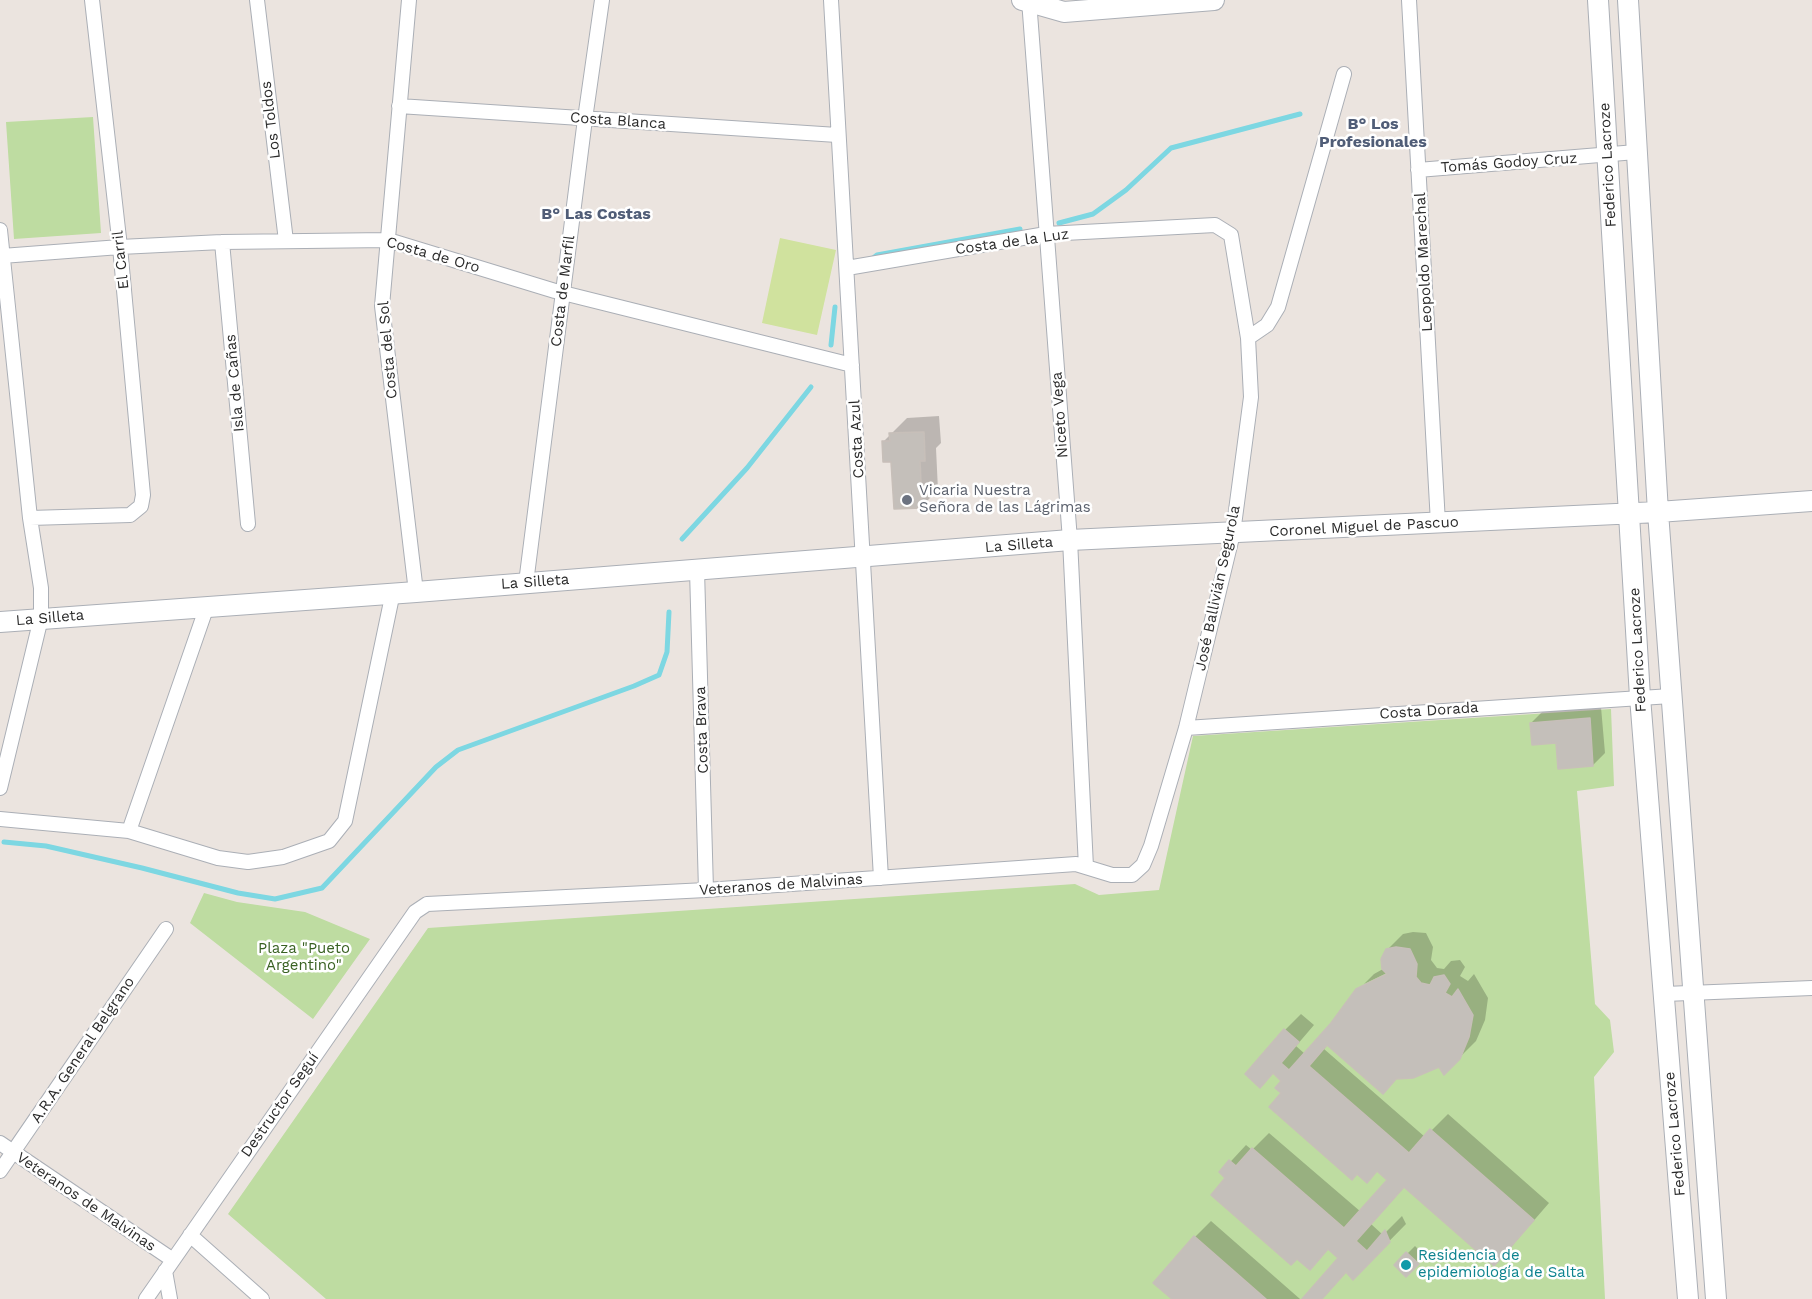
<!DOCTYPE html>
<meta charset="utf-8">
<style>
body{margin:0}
canvas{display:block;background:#ebe4df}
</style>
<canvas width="1812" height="1299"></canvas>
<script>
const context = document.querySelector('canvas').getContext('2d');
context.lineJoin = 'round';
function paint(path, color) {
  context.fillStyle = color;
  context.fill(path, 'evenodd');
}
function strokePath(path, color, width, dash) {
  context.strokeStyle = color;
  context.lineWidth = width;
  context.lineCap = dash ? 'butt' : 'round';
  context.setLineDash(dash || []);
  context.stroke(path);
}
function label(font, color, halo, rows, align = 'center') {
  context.font = font + ' "Work Sans",sans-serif';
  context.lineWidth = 5;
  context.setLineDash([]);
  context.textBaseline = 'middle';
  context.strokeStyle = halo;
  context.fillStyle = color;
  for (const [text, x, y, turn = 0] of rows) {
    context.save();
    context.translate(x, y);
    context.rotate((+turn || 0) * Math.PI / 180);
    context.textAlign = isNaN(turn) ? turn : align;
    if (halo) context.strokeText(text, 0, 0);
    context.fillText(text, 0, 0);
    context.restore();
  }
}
const green = new Path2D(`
 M93,117L101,233L14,239L6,122Z
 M1611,709L1614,786L1577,791L1595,1004L1610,1020L1614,1052L1594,1077L1605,1299H326L228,1214L428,928L1075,884L1099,895L1159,890L1193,736Z
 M204,893L237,902L305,912L370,939L313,1019L190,923Z`);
const pitch = new Path2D(`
 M780,238L836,250L817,335L762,323Z`);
const shadow = new Path2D(`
 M939,416L941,443L936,448L938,490L922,506L883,442L907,418Z
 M1601,707L1605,753L1593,765L1531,723L1543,711Z
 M1413,932L1426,933L1433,947L1431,960L1437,968L1444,969L1451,961L1460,960L1465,967L1460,976L1468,981L1474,974L1488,998L1485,1020L1476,1041L1459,1058L1439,1066L1328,1044L1324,1049L1425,1137L1448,1114L1549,1203L1510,1248L1405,1186L1371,1224L1383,1235L1402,1216L1406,1224L1353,1278L1347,1271L1322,1299H1304L1340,1258L1329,1248L1310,1268L1221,1172L1246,1145L1252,1150L1269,1133L1361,1212L1389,1180L1283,1093V1080L1274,1072L1285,1030L1301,1014L1314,1025L1296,1046L1305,1054L1395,972L1393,970L1364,984L1374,974L1383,969L1387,950L1403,934Z
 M1211,1221L1300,1299H1174L1195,1237Z
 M1415,1246L1425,1256L1406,1275L1396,1265Z`);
const stream = new Path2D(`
 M1059,223L1093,214L1126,190L1171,148L1300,114
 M872,259L877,255L1020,229
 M831,345L835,307
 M682,539L747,468L811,387
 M4,842L46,846L142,868L238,893L275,899L322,888L436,767L458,750L634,686L659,675L667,652L669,612`);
const building = new Path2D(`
 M924,432L925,461H920L922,508L894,509L891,462H883L882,441H890L889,433Z
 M1590,718L1593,766L1558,769L1556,743L1532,745L1530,723Z
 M1396,947L1410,949L1417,964L1416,977L1421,983L1430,985L1434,977L1444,975L1450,984L1445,993L1452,997L1458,989L1473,1015L1469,1037L1460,1059L1444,1075L1439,1067L1413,1078L1396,1079L1383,1094L1327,1045L1309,1066L1409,1153L1430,1129L1534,1220L1494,1266L1404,1187L1356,1241L1367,1251L1385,1230L1390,1242L1353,1280L1346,1272L1322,1299H1302L1338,1258L1328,1249L1310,1270L1297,1259L1291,1265L1211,1195L1225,1178L1219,1172L1229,1160L1236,1166L1252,1148L1344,1228L1387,1180L1377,1171L1367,1183L1357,1174L1352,1180L1269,1107L1281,1093L1275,1088L1281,1081L1273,1073L1260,1088L1245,1074L1284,1029L1299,1042L1281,1063L1289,1070L1331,1023L1356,989L1387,974L1382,969L1381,959L1386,949Z
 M1194,1236L1266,1299H1172L1153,1283Z
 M1406,1252L1419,1264L1406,1277L1394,1265Z`);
const street = new Path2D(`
 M257,0L286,241
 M409,0L382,306L416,592
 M831,0L881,878
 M1029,0L1070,540L1086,867
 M1409,0L1438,523
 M399,106L837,135
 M1418,170L1636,152
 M0,230L30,518L41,588V618L0,788
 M222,242L248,524
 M2,256L120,247L222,242L388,240L555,291L852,365
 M1248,338L1267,325L1278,307L1344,74
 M30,518L130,515L141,506L143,495L120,247L92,0
 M697,570L706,890
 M526,583L585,119L602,0
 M1186,728L1671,696
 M0,819L129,831L218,858L248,862L283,857L329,841L345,821L393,592
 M129,831L207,606
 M1665,994L1812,988
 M0,1143L173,1260
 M0,1171L166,929
 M190,1235L262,1299
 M165,1271L170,1299
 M146,1299L415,912L427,904L706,890L1076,864L1112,875H1132L1143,865L1151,846L1186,728L1233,533L1251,397L1248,338L1231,235L1215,225L1046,234L847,268`);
const secondary = new Path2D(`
 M1022,0L1064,12L1214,0
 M1598,0L1640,697L1688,1299
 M1628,0L1658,512L1716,1299
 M0,622L416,592L1070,540L1658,512L1812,501`);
const markers = [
 [907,500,6,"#6b7280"],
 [1406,1265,6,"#0f9aa8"]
];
const streetNames = [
 ["Los Toldos",271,120,-97],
 ["Costa Blanca",618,121,4],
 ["Tomás Godoy Cruz",1509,163,-4],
 ["Federico Lacroze",1608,165,-93],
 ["Costa de la Luz",1012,242,-8],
 ["Costa de Oro",433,255,16],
 ["El Carril",121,260,-96],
 ["Leopoldo Marechal",1424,262,-93],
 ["Costa de Marfil",563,291,-83],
 ["Costa del Sol",388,350,-95],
 ["Isla de Cañas",235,383,-95],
 ["Niceto Vega",1060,415,-94],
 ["Costa Azul",857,439,-93],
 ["Coronel Miguel de Pascuo",1364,527,-3],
 ["La Silleta",1019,545,-5],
 ["La Silleta",535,582,-4],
 ["José Ballivián Segurola",1218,588,-78],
 ["La Silleta",50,618,-5],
 ["Federico Lacroze",1638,650,-93],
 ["Costa Dorada",1429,711,-4],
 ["Costa Brava",702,730,-92],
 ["Veteranos de Malvinas",781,885,-4],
 ["A.R.A. General Belgrano",83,1050,-56],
 ["Destructor Seguí",280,1105,-55],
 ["Federico Lacroze",1675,1134,-95],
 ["Veteranos de Malvinas",86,1202,34]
];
const worshipNames = [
 ["Vicaria Nuestra",919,491],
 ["Señora de las Lágrimas",919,508]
];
const parkNames = [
 ["Plaza \"Pueto",304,949],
 ["Argentino\"",304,966]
];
const cultureNames = [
 ["Residencia de",1418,1256],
 ["epidemiología de Salta",1418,1273]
];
const neighbourhoodNames = [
 ["B° Los",1373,124],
 ["Profesionales",1373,142],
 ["B° Las Costas",596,214]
];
paint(green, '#bedca1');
paint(pitch, '#d0e29e');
paint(shadow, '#0003');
strokePath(stream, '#7dd7e2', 5);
paint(building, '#c4bfba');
strokePath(building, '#c7bfb9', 1.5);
strokePath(street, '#abafb6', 16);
strokePath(secondary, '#abafb6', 22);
strokePath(street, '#fff', 14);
strokePath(secondary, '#fff', 20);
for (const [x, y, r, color] of markers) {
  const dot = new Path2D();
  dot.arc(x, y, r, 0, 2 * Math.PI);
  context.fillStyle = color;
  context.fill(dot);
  strokePath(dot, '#fff', 2);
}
label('15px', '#2b2b2b', '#fff', streetNames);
label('15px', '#5b616d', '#fff', worshipNames, 'left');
label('15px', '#396122', '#fff', parkNames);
label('15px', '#0d838f', '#fff', cultureNames, 'left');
label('bold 16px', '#505d77', '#fff', neighbourhoodNames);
</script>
